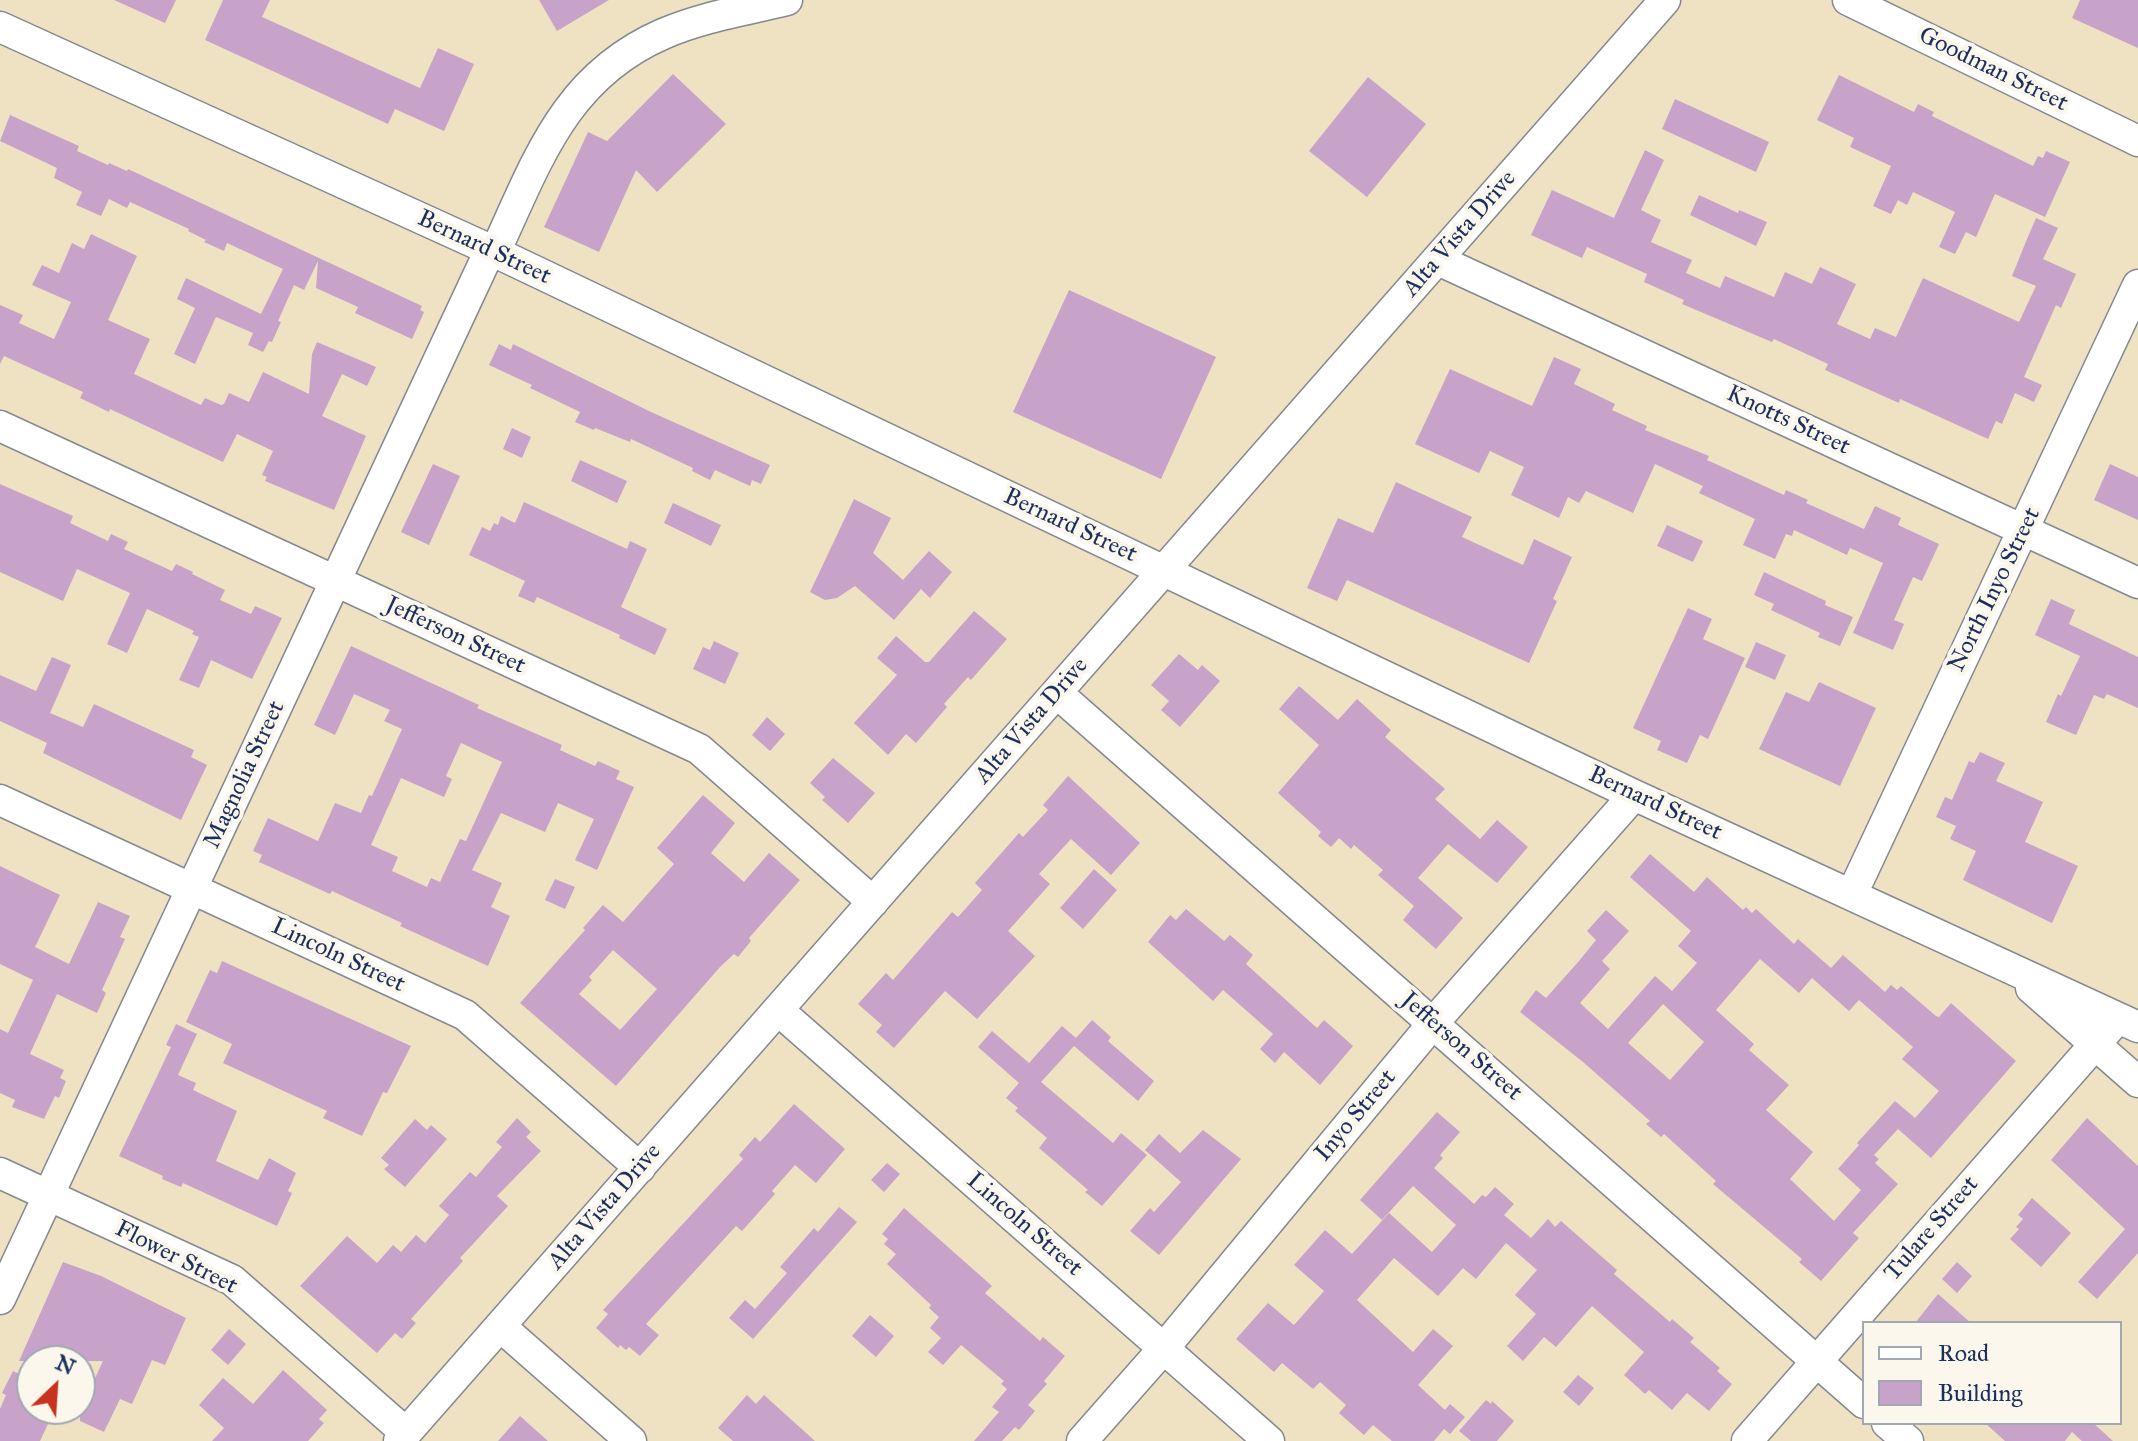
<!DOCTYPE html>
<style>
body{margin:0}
#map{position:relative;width:2138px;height:1441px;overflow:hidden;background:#eee2c3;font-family:"IM FELL Great Primer",serif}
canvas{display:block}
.legend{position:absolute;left:1862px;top:1321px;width:260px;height:104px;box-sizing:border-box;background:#fbf7ec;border:2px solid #a1a7b3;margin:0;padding:10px 14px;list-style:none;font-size:24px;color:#1b2f5e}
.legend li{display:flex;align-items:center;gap:16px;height:40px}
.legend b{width:40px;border:2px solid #a1a7b3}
.north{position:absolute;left:16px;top:1345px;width:80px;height:80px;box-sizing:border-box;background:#fbf7ec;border:2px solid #a1a7b3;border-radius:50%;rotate:25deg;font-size:22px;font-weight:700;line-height:32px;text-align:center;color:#1b2f5e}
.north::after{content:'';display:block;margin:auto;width:28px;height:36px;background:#c8321e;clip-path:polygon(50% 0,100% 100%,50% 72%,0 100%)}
</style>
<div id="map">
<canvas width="2138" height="1441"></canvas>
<ul class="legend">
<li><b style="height:10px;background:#fff"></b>Road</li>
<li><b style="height:22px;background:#c8a3c9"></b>Building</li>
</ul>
<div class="north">N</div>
</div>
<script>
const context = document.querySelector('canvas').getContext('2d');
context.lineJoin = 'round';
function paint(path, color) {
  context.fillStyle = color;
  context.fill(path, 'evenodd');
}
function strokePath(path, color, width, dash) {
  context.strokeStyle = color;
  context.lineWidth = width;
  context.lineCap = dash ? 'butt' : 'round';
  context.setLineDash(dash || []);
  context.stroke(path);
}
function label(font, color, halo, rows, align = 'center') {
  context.font = font + ' "IM FELL Great Primer",serif';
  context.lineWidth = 8;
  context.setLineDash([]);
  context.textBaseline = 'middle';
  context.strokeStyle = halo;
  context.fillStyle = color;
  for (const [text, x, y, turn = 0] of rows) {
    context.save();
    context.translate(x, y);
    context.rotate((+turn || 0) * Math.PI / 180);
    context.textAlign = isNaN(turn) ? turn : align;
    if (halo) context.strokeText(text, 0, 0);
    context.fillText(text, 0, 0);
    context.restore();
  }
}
const building = new Path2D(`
 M114,0H176L165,23Z
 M223,0H270L262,17L420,88L438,48L474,64L444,131L395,109L388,124L205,40Z
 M539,0H609L557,31Z
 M2080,0H2138V48L2072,18Z
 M673,74L726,124L657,192L636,170L599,252L544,227L588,132L607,141Z
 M1839,75L1914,112L1918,104L1934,112L1932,116L2033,166L2038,156L2043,158L2046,151L2070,162L2045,217L1995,194L1976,237L1966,232L1955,254L1939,247L1955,212L1913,192L1907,205L1898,200L1891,214L1873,206L1891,166L1850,147L1854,138L1817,120Z
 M1368,77L1426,124L1367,197L1309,151Z
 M1675,99L1769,142L1756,172L1662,129Z
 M10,115L79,146L77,151L108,165L109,163L127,171L128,169L422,306L420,310L424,312L412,339L355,313L358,307L316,288L318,261L304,290L294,285L278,321L281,322L272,342L269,341L263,352L248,345L253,333L216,317L195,364L174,354L195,308L177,299L186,278L261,314L283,269L227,243L224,251L204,242L206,240L188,231L189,229L130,202L127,208L109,199L101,216L76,205L82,192L54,178L57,168L0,141Z
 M1645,150L1664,160L1641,210L1661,220L1651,242L1692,260L1686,273L1720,288L1725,276L1774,297L1785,272L1812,284L1820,267L1856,284L1837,324L1870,339L1875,328L1896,337L1923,278L2019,322L2036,286L2012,276L2027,239L2036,218L2058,228L2043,259L2076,274L2061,308L2056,305L2024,377L2042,385L2034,402L2015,393L2002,424L1996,421L1988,439L1900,399L1899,403L1825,370L1828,364L1774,339L1772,342L1682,304L1684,300L1644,282L1647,274L1587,247L1582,258L1531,235L1552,190L1614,218Z
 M1699,195L1738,213L1739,210L1767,222L1756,246L1690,215Z
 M91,234L137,256L108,320L150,339L134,374L201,405L205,398L221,405L224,404L229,393L249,402L263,372L309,394L312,354L317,342L376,367L367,386L342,374L322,416L366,436L334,510L265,481L267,477L262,475L273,451L237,434L223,462L110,409L109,412L80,398L83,392L4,356L0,364V305L23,315L19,323L54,339L71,302L32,285L42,265L59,273L72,243L84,249Z
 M1069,290L1216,357L1161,479L1013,412Z
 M499,344L511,350L513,344L651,412L770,465L761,484L752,480L750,486L715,470L710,480L692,471L693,468L631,439L630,442L595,428L594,430L575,422L580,412L530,388L532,385L489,365Z
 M1554,357L1581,369L1574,384L1615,404L1612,410L1647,426L1645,430L1709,456L1707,460L1784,495L1786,490L1808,500L1806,503L1864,529L1875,506L1901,518L1898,525L1939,544L1922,581L1913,577L1894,620L1904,624L1893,650L1853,633L1883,563L1850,548L1847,555L1794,530L1792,536L1786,534L1775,559L1743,545L1755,519L1699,493L1703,486L1655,464L1633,513L1586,491L1579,503L1568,497L1559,518L1511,495L1524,467L1490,451L1479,473L1415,444L1450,369L1532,406Z
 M512,428L531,437L522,458L503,449Z
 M580,460L627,481L617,503L571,481Z
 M433,464L460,476L429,545L401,532Z
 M2110,464L2138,477V520L2094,500Z
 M1396,482L1472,517L1462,537L1523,565L1534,539L1572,557L1553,599L1557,601L1529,663L1347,580L1337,601L1307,588L1338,518L1373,533Z
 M0,484L73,516L70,523L108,541L111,534L128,542L124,549L172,571L176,564L193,572L192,574L225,590L220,600L251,614L255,606L282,618L252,679L211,660L199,688L179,680L199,637L192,634L194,631L147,609L127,653L107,644L130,593L77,569L63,601L0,572Z
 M854,499L891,518L873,553L903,580L929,551L952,572L930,598L921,589L894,620L855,586L837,598L825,600L810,592Z
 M524,502L627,549L630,541L647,549L621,607L667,629L655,655L619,638L620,635L537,597L534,603L518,596L525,581L469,555L482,527L490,531L494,523L498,525L501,516L515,523Z
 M673,503L721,525L711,546L664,523Z
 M1667,525L1703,541L1693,562L1657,546Z
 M1764,572L1826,601L1825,605L1853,617L1840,646L1818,637L1820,633L1771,610L1774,604L1754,595Z
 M2051,599L2075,610L2069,624L2138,657V708L2107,694L2104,699L2094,695L2076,735L2046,722L2058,694L2061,696L2080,656L2035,635Z
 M1688,608L1712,619L1703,639L1745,658L1708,739L1700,735L1687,763L1657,750L1661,741L1633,728Z
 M974,611L1007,639L971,680L968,677L944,704L947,707L916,743L906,734L888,755L854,723L897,675L877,658L896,636L925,662H929Z
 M714,641L739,653L725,684L693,669L703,647L710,650Z
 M1756,642L1786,655L1775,680L1745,667Z
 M351,646L479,705L477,708L562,745L560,750L595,766L598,761L620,771L616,779L634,787L597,870L575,860L594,819L558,803L545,832L501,813L472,870L502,883L491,907L510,916L488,966L400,926L402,923L332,891L330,894L259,862L262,855L253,851L268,818L318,841L335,803L361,813L369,795L372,796L402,729L384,721L390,710L354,694L335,735L314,725ZM461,743L502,762L466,841L460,839L440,882L431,878L427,887L392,871L398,857L371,845L401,778L444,797L452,779L446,776Z
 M1179,654L1198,670L1202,665L1220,681L1180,727L1161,710L1169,701L1151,685Z
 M52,657L71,665L50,713L83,727L94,704L194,750L191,757L207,765L181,820L43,753L47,743L0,721V675L36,691Z
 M1819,682L1876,708L1840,786L1759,749L1786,692L1809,702Z
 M1299,686L1338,720L1357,699L1391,730L1385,737L1445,789L1435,799L1480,839L1497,820L1528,847L1497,883L1448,844L1418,878L1463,918L1436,949L1403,920L1414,906L1378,875L1383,870L1354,845L1351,849L1339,838L1331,847L1318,836L1321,832L1278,793L1319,745L1279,709Z
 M767,717L785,734L770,751L752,735Z
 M1980,752L2005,763L1996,781L2043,802L2025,842L2078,866L2052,923L1963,880L1976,851L1950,839L1956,826L1936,817L1945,797L1952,800L1969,761L1974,763Z
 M833,758L875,793L848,823L822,800L825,797L810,783Z
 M1068,776L1140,843L1111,875L1071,839L1039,874L1050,884L1008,931L1035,956L977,1019L945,991L894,1048L876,1032L882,1025L858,1004L886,973L893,980L952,912L958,917L982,890L975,883L1019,833L1023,837L1048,810L1043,805Z
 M703,795L735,823L711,853L744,882L769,853L800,880L749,938L751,941L738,957L734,954L720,967L616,1086L520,1003L585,930L583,928L603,905L623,922L674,864L657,848ZM613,950L657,989L620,1030L579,994L592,980L589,977Z
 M1650,854L1694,892L1707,877L1743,910L1746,907L1752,913L1756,909L1794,944L1798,939L1831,968L1843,955L1885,992L1891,985L1897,990L1901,986L1936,1016L1939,1017L1951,1003L2016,1061L1931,1158L1898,1129L1874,1155L1879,1159L1875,1163L1898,1184L1853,1233L1859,1238L1821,1281L1799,1262L1802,1259L1713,1184L1716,1181L1664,1134L1661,1137L1646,1124L1650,1121L1583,1062L1520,1012L1536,990L1546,998L1579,961L1596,940L1587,931L1606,910L1629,931L1602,961L1610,969L1580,1003L1608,1029L1655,976L1672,991L1697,963L1678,946L1691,931L1630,877ZM1760,959L1799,993L1812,978L1849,1011L1859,1000L1913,1047L1902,1059L1939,1091L1915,1118L1895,1101L1857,1143L1859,1145L1838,1169L1861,1190L1834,1221L1790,1179L1813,1152L1766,1110L1789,1085L1749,1050L1754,1044L1716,1010ZM1663,1004L1704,1042L1670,1080L1628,1043Z
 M0,866L60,895L35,947L69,964L98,902L130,916L120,937L125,939L102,990L106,993L97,1013L57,994L30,1054L64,1070L60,1078L66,1081L59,1098L55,1096L44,1119L12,1107L15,1100L0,1093V1029L8,1033L33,980L0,964Z
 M1094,869L1117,890L1083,929L1060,908Z
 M555,879L575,887L565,909L545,900Z
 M1186,909L1224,941L1230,935L1253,955L1246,964L1317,1028L1324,1020L1353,1046L1320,1085L1284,1052L1275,1063L1260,1049L1273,1034L1223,990L1213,1001L1148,942L1170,915L1176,920Z
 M222,961L411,1046L387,1093L383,1092L362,1136L323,1118L327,1111L223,1063L232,1044L186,1022L210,970L217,973Z
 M1092,1020L1111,1037L1108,1041L1154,1081L1138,1101L1074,1046L1041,1082L1113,1143L1121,1133L1147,1155L1102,1206L1085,1192L1088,1190L1039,1148L1047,1138L1015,1111L1018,1108L1006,1098L1019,1083L978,1047L992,1031L1029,1063L1062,1026L1076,1038Z
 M176,1024L197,1034L178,1075L196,1083L193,1090L237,1111L216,1161L258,1180L269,1158L296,1173L288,1191L292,1193L277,1226L183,1183L181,1187L162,1179L163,1176L119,1156L171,1047L166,1045Z
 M794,1104L845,1149L816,1183L795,1165L772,1191L775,1194L742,1231L736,1226L646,1324L659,1335L640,1356L629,1347L626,1350L620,1345L618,1348L596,1328L608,1314L603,1310L743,1159L739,1155L755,1137L760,1142Z
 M1437,1112L1460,1132L1440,1155L1443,1158L1434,1168L1474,1204L1482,1195L1486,1197L1495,1187L1514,1204L1504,1215L1531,1238L1548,1219L1555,1227L1561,1221L1617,1270L1614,1274L1670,1322L1672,1319L1694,1338L1690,1342L1720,1368L1717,1371L1732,1384L1709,1411L1687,1393L1672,1410L1649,1390L1645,1394L1624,1375L1644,1352L1592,1306L1556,1347L1544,1337L1523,1361L1507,1346L1536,1314L1515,1295L1537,1270L1506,1243L1476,1279L1463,1268L1438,1296L1394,1258L1357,1300L1413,1352L1433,1329L1453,1346L1418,1385L1445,1410L1450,1404L1465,1417L1450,1434L1444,1429L1434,1441H1392L1373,1425L1364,1435L1339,1413L1346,1405L1320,1382L1313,1389L1282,1363L1274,1372L1236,1339L1268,1303L1294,1325L1324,1291L1294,1265L1325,1230L1352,1254L1389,1213L1432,1252L1456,1225L1413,1186L1382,1220L1360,1200Z
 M517,1118L531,1132L526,1137L541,1151L497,1196L508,1206L460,1258L463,1261L411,1319L416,1323L402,1339L395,1333L377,1353L300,1286L347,1236L377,1263L393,1245L401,1252L416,1235L425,1243L449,1215L439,1206L470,1172L476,1177L502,1147L496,1142Z
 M2087,1118L2138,1166V1253L2097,1299L2078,1282L2125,1229L2051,1160Z
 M415,1119L427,1130L431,1125L447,1139L405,1187L384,1169L389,1165L381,1158Z
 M1203,1130L1241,1159L1159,1255L1130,1231L1150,1208L1154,1212L1181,1182L1145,1150L1159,1134L1180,1153Z
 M887,1163L900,1174L884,1192L871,1180Z
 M2032,1198L2071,1233L2041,1267L2010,1239L2019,1229L2016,1227L2023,1219L2018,1215Z
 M839,1207L857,1222L753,1339L729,1318L745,1300L755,1309L787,1273L780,1267L814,1228L818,1232Z
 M904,1208L992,1286L985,1293L1040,1341L1043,1337L1065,1356L1044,1381L1047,1384L1028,1405L1035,1411L1019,1430L1015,1427L1002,1441H974L999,1412L992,1407L1007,1389L1001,1384L1004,1381L961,1345L943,1365L928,1352L941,1338L930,1328L939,1317L929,1308L931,1305L887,1264L896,1254L884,1244L888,1239L882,1234Z
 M63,1262L101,1276L186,1318L165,1365L152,1360L132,1404L120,1399L104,1432L80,1421V1410L103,1361H19Z
 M1957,1262L1972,1276L1957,1293L1942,1279Z
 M1938,1294L1971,1323H1915Z
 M870,1315L894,1336L876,1357L852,1336Z
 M229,1329L246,1344L228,1365L211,1350Z
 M283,1370L327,1410L319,1419L324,1423L308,1441H212L224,1428L199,1405L223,1378L253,1404Z
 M13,1371L32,1380V1409H55L40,1441H0V1409L6,1395L2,1393Z
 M1578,1375L1594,1388L1579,1406L1563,1392Z
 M747,1395L756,1404L764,1395L815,1441H733L718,1428Z
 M1486,1400L1491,1404L1492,1401L1514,1421L1497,1441H1471L1459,1431Z
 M520,1416L548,1441H498Z
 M1985,1423H2093L2113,1441H2082L2072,1432L2065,1441H2005Z`);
const minor = new Path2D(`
 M1848,0L2138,141
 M0,27L495,252L1634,795L2138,1027
 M495,252C537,162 564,77 663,34C702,17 746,10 787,0
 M1438,260L2138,583
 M0,426L699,749L873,902
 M1057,693L1864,1403
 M0,800L465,1015L640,1168
 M1852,894C1946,691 2044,489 2138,285
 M2031,988L2138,1082
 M778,1010L1269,1441
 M0,1173L232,1280L406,1433
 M0,1299L490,250
 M500,1326L631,1441
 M1887,1423L1908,1441
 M399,1441L1665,0
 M1082,1441L1164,1348L1434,1022L1634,795
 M1747,1441L2118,1018`);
const streetNames = [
 ["Goodman Street",1993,70,26],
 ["Alta Vista Drive",1460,234,-49],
 ["Bernard Street",484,248,25],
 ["Knotts Street",1788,421,25],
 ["Bernard Street",1070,526,25],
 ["North Inyo Street",1995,590,-64],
 ["Jefferson Street",455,636,25],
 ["Alta Vista Drive",1032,721,-49],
 ["Magnolia Street",245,775,-65],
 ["Bernard Street",1655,804,25],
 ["Lincoln Street",338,956,25],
 ["Jefferson Street",1461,1047,41],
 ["Inyo Street",1356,1116,-50],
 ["Alta Vista Drive",605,1207,-49],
 ["Lincoln Street",1024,1225,41],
 ["Tulare Street",1932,1229,-49],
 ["Flower Street",176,1258,27]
];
paint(building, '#c8a3c9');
strokePath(minor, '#848890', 33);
strokePath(minor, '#fff', 30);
label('24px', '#1b2f5e', '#fbf7ec', streetNames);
</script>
